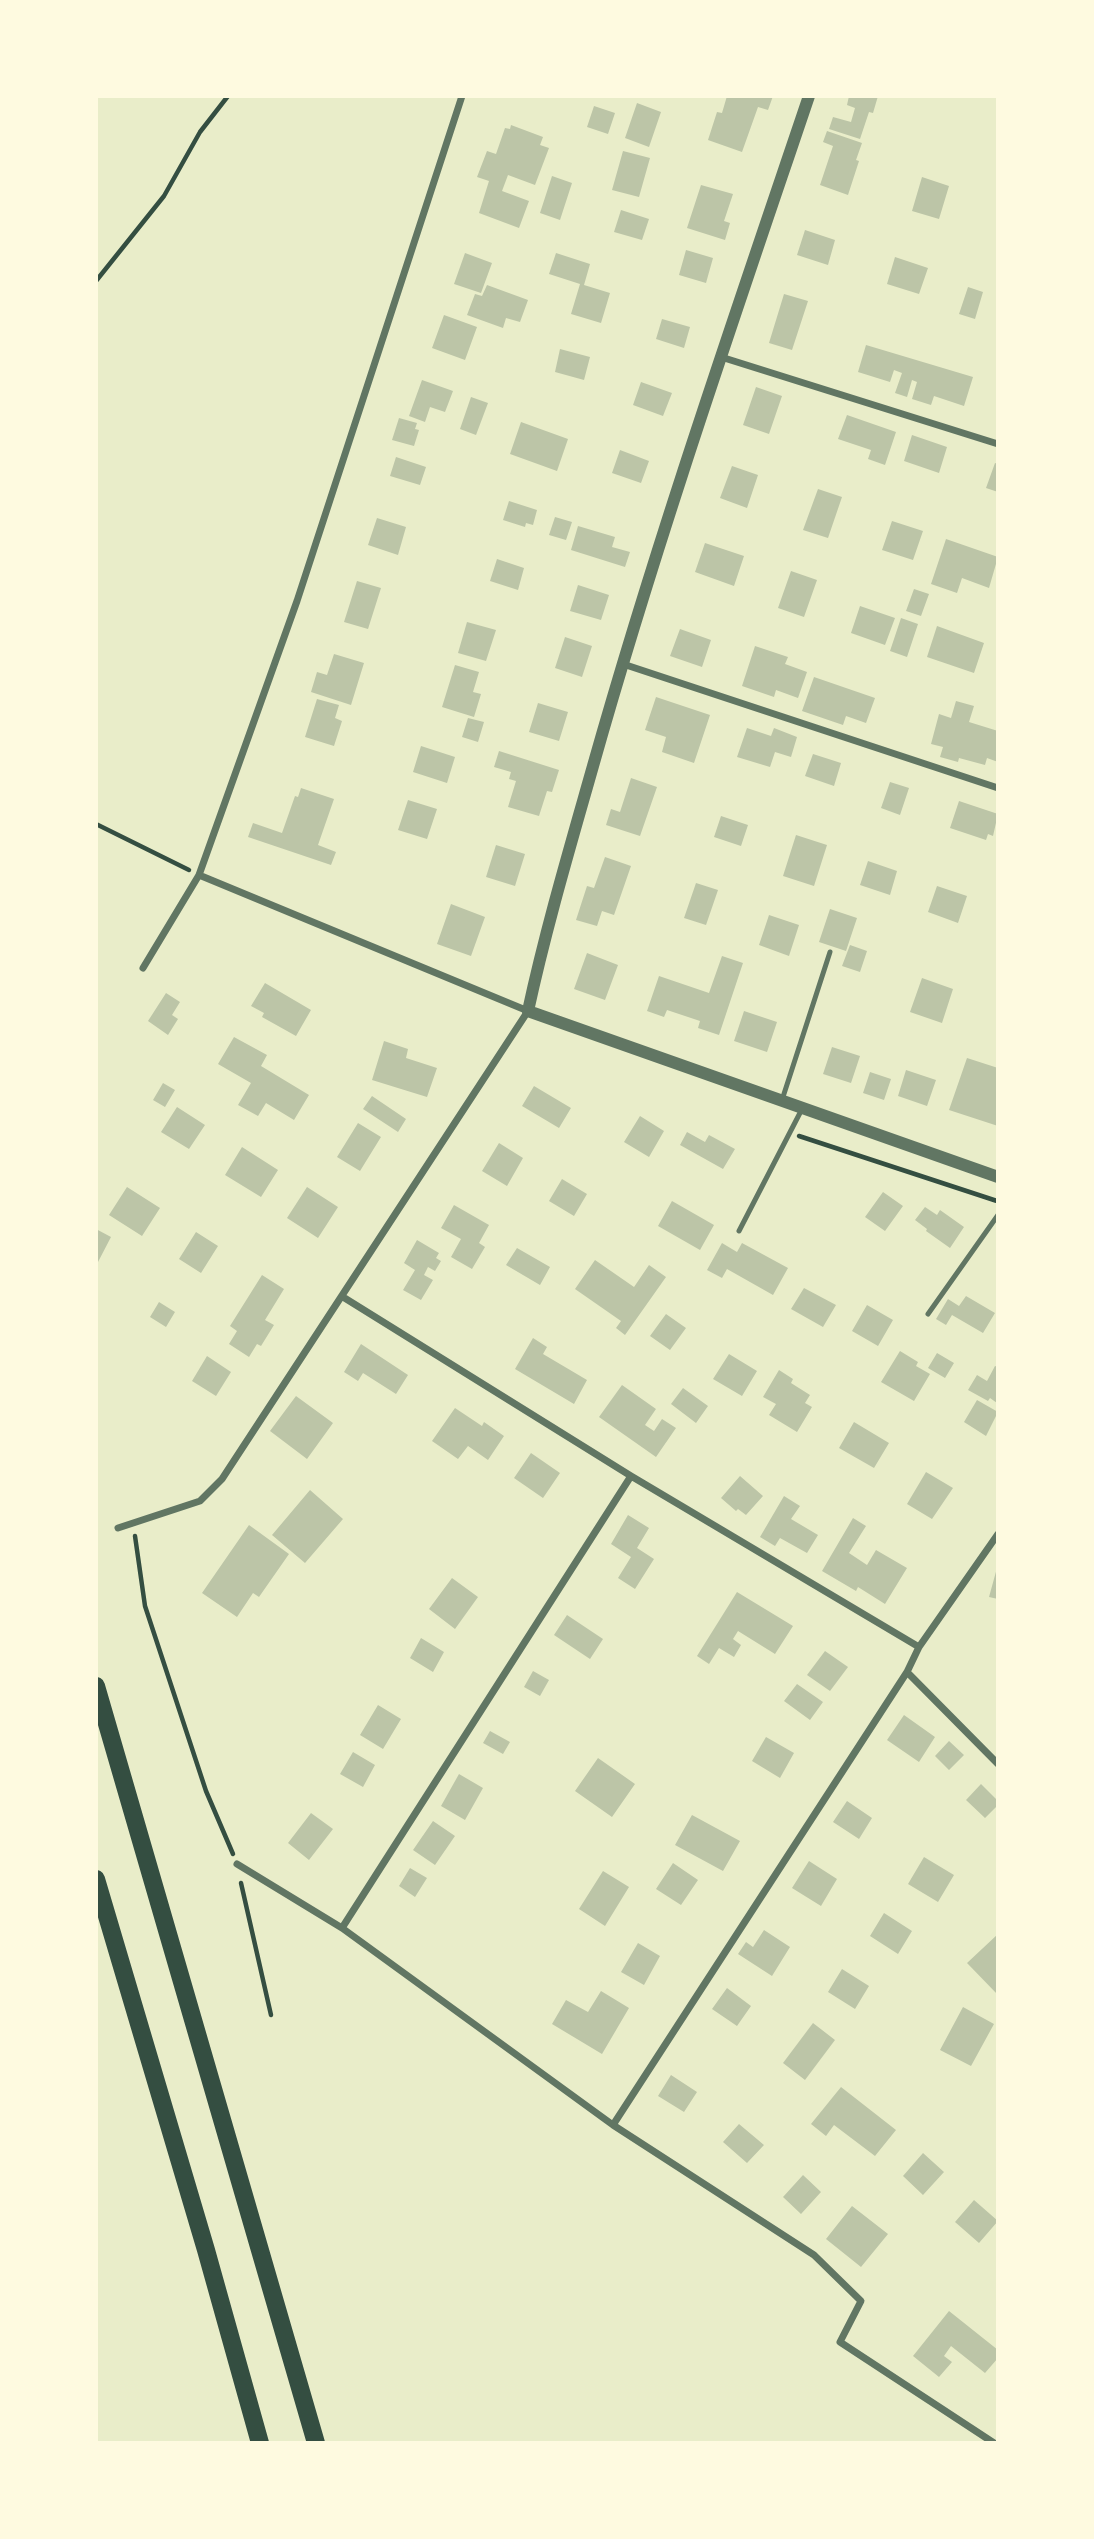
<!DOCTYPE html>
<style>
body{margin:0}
#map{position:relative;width:1094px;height:2539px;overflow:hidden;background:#e9edc9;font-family:"Noto Sans",sans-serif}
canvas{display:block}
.frame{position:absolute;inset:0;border:98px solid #fefae0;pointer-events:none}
</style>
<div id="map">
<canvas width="1094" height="2539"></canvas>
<div class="frame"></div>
</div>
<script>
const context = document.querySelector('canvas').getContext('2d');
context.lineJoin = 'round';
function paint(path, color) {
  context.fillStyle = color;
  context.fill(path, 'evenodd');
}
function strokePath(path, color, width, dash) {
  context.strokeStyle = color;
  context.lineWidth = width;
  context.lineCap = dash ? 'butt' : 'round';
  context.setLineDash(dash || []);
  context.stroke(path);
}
const building = new Path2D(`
 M727,96H773L768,110L758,107L742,152L708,140L717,112L722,113Z
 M849,96H878L873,113L869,112L860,139L829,129L833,117L851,122L855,108L847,105Z
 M637,103L661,112L649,147L625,138Z
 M594,106L615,113L608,134L587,127Z
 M511,125L543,137L540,145L549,148L535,185L508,175L502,191L529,201L519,228L479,213L489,181L477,177L487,151L496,154L505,128L510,129Z
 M827,131L862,143L856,160L859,161L848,195L820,185L833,146L823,142Z
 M623,151L650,158L639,197L612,190Z
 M552,176L572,183L560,220L540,213Z
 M922,177L949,186L939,219L912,211Z
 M701,185L733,194L724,221L730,223L725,240L687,228Z
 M621,210L649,219L642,240L614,232Z
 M805,230L835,240L828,265L797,255Z
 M686,250L713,258L706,283L679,275Z
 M465,253L492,263L481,293L454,284Z
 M556,253L590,264L584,285L610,293L601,323L571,314L580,284L549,274Z
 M895,257L928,268L919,294L887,284Z
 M487,285L528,300L520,322L506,318L503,328L467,315L475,294L482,296Z
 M968,287L983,292L975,319L959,314Z
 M784,294L808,301L792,350L769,343Z
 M444,315L477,327L465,360L432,348Z
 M662,319L690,327L684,348L656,339Z
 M866,345L973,377L964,406L934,396L931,405L912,399L917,382L912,380L907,397L895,393L902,373L894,370L890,382L858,372Z
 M560,349L590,357L584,380L555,372Z
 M422,380L453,391L445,412L430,407L425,422L409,416Z
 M641,382L672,393L663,416L633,405Z
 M756,387L782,396L769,434L743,425Z
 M471,397L488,403L476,435L460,429Z
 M847,415L896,432L885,465L868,459L871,450L838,439Z
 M399,418L417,423L415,429L419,430L414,446L392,440Z
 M521,422L568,439L557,471L510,454Z
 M912,435L947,447L939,473L904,461Z
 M620,450L649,461L641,483L612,473Z
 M396,457L426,467L420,485L390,476Z
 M995,463L998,464V492L986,488Z
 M732,466L758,475L747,508L720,498Z
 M818,489L842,497L828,538L803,530Z
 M509,501L537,510L533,525L526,523L525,527L503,520Z
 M555,517L572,522L566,540L549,535Z
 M377,518L406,527L398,555L368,545Z
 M892,521L923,531L913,560L882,550Z
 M578,526L615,537L612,547L630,552L625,567L571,550Z
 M946,539L998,557L989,588L962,578L957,593L931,584Z
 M705,543L744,556L734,586L695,572Z
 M497,559L524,568L518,590L490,581Z
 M791,571L817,580L804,617L778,608Z
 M357,581L381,588L368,629L344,622Z
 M578,585L609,595L601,620L570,611Z
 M914,589L929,594L921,616L906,611Z
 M860,606L895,618L885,645L851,633Z
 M901,618L918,624L907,657L890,651Z
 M467,622L496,630L486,661L458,653Z
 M937,626L984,643L974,673L927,657Z
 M680,629L711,640L702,667L670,656Z
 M565,637L592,646L582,677L555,668Z
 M755,646L788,657L785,664L807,672L798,698L776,690L774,697L742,686Z
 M334,654L364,663L351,705L311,692L317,672L327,675Z
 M455,665L479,672L473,692L481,694L474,717L442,707Z
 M814,677L875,698L866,723L846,716L843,725L802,711Z
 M656,697L710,715L694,763L662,752L666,737L645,730Z
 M317,699L339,705L335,718L342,721L334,746L305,737Z
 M956,701L974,706L969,722L998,731V762L987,758L985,765L959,758L958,762L940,757L943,747L931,744L939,714L951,718Z
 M538,703L568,712L559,741L529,732Z
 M468,718L484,722L478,742L462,737Z
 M747,728L771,736L774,728L797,737L791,757L775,752L770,767L737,757Z
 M421,746L455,757L447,783L413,772Z
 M499,751L559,770L552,792L547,791L539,816L508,807L516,781L509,779L511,772L494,767Z
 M813,754L841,763L834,786L805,776Z
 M631,778L657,787L640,836L606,825L611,809L620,812Z
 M890,782L909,788L900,815L881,808Z
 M301,788L334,799L318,845L336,852L331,865L248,837L253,823L282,833L295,796L298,797Z
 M408,800L437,809L427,839L398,830Z
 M959,801L998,814L993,836L988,834L986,840L950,828Z
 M721,816L748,825L741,846L714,837Z
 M796,835L827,845L814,886L783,876Z
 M496,845L525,854L515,886L486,877Z
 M605,857L631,866L614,915L602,911L597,926L576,920L587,886L594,888Z
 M868,861L897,871L890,895L860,885Z
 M696,883L718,890L706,925L684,918Z
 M937,886L967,896L958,923L928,912Z
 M451,904L485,917L471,956L437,944Z
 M830,909L857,918L846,951L819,942Z
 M769,915L799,925L789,956L759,945Z
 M850,945L867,951L860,972L842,966Z
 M587,953L618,965L605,1000L574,989Z
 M722,956L743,963L719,1035L698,1028L700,1021L667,1010L664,1017L647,1011L659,976L709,993Z
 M922,978L953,989L942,1023L910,1012Z
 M265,983L311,1010L296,1036L262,1017L264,1013L251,1006Z
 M166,993L180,1002L172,1015L178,1019L168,1035L148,1021Z
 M744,1011L777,1022L767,1052L734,1041Z
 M234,1037L267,1055L261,1066L309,1095L294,1120L266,1103L258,1116L238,1105L251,1083L218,1064Z
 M384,1041L408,1049L406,1058L437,1068L427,1097L372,1080Z
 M832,1047L860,1056L851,1083L823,1074Z
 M967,1058L998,1068V1126L949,1110Z
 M906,1070L936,1080L927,1106L898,1096Z
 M870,1072L891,1079L884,1100L863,1093Z
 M163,1083L175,1090L165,1107L153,1100Z
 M534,1086L571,1108L559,1128L522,1106Z
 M372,1096L406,1119L398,1132L363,1109Z
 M177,1107L205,1125L189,1149L161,1132Z
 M640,1116L664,1131L649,1157L624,1142Z
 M358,1123L381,1137L360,1171L337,1157Z
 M687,1132L705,1142L709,1135L735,1149L723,1169L680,1145Z
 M499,1143L523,1158L507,1186L482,1171Z
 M242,1147L278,1170L261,1197L225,1175Z
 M562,1179L587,1194L574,1216L549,1201Z
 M127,1187L160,1208L142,1236L109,1215Z
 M307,1187L338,1207L318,1238L287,1218Z
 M883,1192L903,1206L885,1231L865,1217Z
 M672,1201L714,1225L700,1250L658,1226Z
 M454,1205L489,1225L479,1243L485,1247L472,1269L451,1257L461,1239L441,1228Z
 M925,1207L937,1215L940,1210L964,1227L950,1248L926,1231L927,1229L915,1220Z
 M96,1229L111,1237L98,1262L96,1261Z
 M196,1232L218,1246L201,1273L179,1259Z
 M417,1240L439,1253L436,1258L441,1261L435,1271L428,1267L424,1275L433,1280L421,1300L403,1290L415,1270L404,1263Z
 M722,1243L737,1252L742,1243L788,1268L773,1295L727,1269L722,1278L707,1270Z
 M517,1248L550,1267L540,1285L506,1265Z
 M595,1260L634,1287L649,1265L666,1277L625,1335L616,1328L621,1321L575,1289Z
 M262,1275L284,1289L265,1320L274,1325L261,1346L257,1344L249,1357L229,1344L237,1331L230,1326Z
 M804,1288L836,1305L823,1327L791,1309Z
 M966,1296L995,1313L983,1333L952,1315L946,1325L936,1319L948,1299L959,1306Z
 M159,1302L175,1312L166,1327L150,1317Z
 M867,1305L893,1320L878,1346L852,1331Z
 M666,1314L686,1328L670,1350L650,1336Z
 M533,1338L547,1347L543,1354L587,1380L574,1404L515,1369Z
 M361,1344L408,1375L396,1394L363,1373L358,1381L344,1372Z
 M900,1351L918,1362L916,1366L930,1374L914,1401L881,1382Z
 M937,1353L954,1363L945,1378L928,1368Z
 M729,1354L757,1371L742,1396L713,1379Z
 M207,1356L231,1372L216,1396L192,1381Z
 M995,1366L998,1367L997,1403L990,1398L988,1401L968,1390L977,1375L987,1381Z
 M779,1370L793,1379L791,1383L810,1395L805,1403L812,1407L797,1432L769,1415L776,1404L763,1397Z
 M622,1385L656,1409L645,1425L654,1431L662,1419L676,1428L656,1457L599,1417Z
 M683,1388L708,1406L696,1423L671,1404Z
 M296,1396L333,1423L307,1459L270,1431Z
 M977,1400L998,1412L986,1436L964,1422Z
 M455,1408L482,1426L484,1422L504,1436L488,1460L468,1446L458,1459L432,1441Z
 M854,1422L889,1443L874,1468L839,1448Z
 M531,1453L560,1473L543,1498L514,1478Z
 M926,1472L953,1488L932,1519L907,1504Z
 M740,1476L763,1496L746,1515L738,1509L736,1511L721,1498Z
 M310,1490L343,1519L305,1563L272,1535Z
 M784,1496L800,1506L791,1519L818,1535L807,1553L780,1538L775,1546L760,1537Z
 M628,1515L649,1528L637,1548L654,1559L635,1589L618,1578L631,1557L611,1544Z
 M853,1518L866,1526L849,1553L867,1565L876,1550L907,1568L885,1604L858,1587L856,1591L822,1571Z
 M249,1525L289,1554L259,1597L253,1593L237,1617L202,1593Z
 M997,1568H998V1599L989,1597Z
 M452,1578L478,1597L455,1629L429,1609Z
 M737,1592L793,1626L775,1654L738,1631L733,1639L741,1645L734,1657L719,1648L709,1664L697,1656Z
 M567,1615L603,1639L590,1659L554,1635Z
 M421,1638L444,1652L433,1672L410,1658Z
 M825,1651L848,1667L830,1691L807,1675Z
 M533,1671L549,1680L540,1696L524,1687Z
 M797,1684L823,1702L810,1720L784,1701Z
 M378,1705L401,1719L383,1749L360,1735Z
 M904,1715L935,1737L919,1762L887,1740Z
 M490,1731L510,1742L503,1754L483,1743Z
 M766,1737L794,1753L780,1778L752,1761Z
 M949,1741L964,1755L949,1770L935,1756Z
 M353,1752L375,1765L363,1787L340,1774Z
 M598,1758L635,1784L612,1817L575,1791Z
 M459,1774L483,1788L465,1820L441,1806Z
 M981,1784L998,1801V1805L985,1818L966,1800Z
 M847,1801L872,1818L859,1839L833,1822Z
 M311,1813L333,1829L309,1860L288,1843Z
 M692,1815L740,1841L723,1871L675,1845Z
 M433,1821L455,1836L435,1865L413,1850Z
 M924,1857L954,1875L938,1902L908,1884Z
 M809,1861L837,1879L821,1906L792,1888Z
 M673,1863L698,1880L681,1905L656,1889Z
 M410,1868L427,1878L415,1897L399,1886Z
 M603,1871L629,1887L605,1926L579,1909Z
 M884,1913L912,1931L898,1954L870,1936Z
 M764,1930L790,1947L772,1976L738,1954L746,1942L753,1947Z
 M998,1934V1995L967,1963Z
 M638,1943L660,1956L644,1985L621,1972Z
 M842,1969L869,1986L855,2009L828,1992Z
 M727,1988L751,2006L737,2026L712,2009Z
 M601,1991L629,2008L602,2054L552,2024L566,2000L588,2012Z
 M963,2007L994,2024L971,2066L940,2050Z
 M813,2023L835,2040L805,2080L783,2063Z
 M671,2075L697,2092L684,2112L658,2096Z
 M841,2087L896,2130L875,2156L834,2125L826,2136L811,2124Z
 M739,2124L764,2145L747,2163L723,2142Z
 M923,2153L944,2172L923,2195L903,2176Z
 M803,2175L821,2192L801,2214L783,2197Z
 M974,2200L998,2221L979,2243L955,2222Z
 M852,2206L888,2234L861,2267L826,2239Z
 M949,2311L998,2350V2358L985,2373L951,2346L944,2356L952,2362L939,2377L913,2356Z`);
const path = new Path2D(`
 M96,281L164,196L200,132L228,96
 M96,824L189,870
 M799,1136L997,1201
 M135,1536L145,1606L206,1791L233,1854
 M241,1883L271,2015`);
const service = new Path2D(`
 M782,1100L830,952
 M739,1231L802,1109
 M928,1314L998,1215`);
const minor = new Path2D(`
 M721,357L998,444
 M623,664L998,788
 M143,968L199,875L297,601L462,96
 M343,1297L631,1476L919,1647
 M118,1528L200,1501L222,1479L528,1011L199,875
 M907,1672L998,1764
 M237,1864L342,1928L613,2125L814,2255L861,2301L840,2342L994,2443
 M342,1928L631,1476
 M613,2125L907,1672L919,1647L998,1534`);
const tertiary = new Path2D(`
 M809,96C734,318 657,540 593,766C570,847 546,928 528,1011L998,1177`);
const primary = new Path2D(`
 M96,1686L316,2443
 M96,1879L206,2250L260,2443`);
paint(building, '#bcc5a7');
strokePath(path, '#344e41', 4.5);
strokePath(service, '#617663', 5);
strokePath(minor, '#617663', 7);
strokePath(tertiary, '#617663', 12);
strokePath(primary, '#344e41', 18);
</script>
